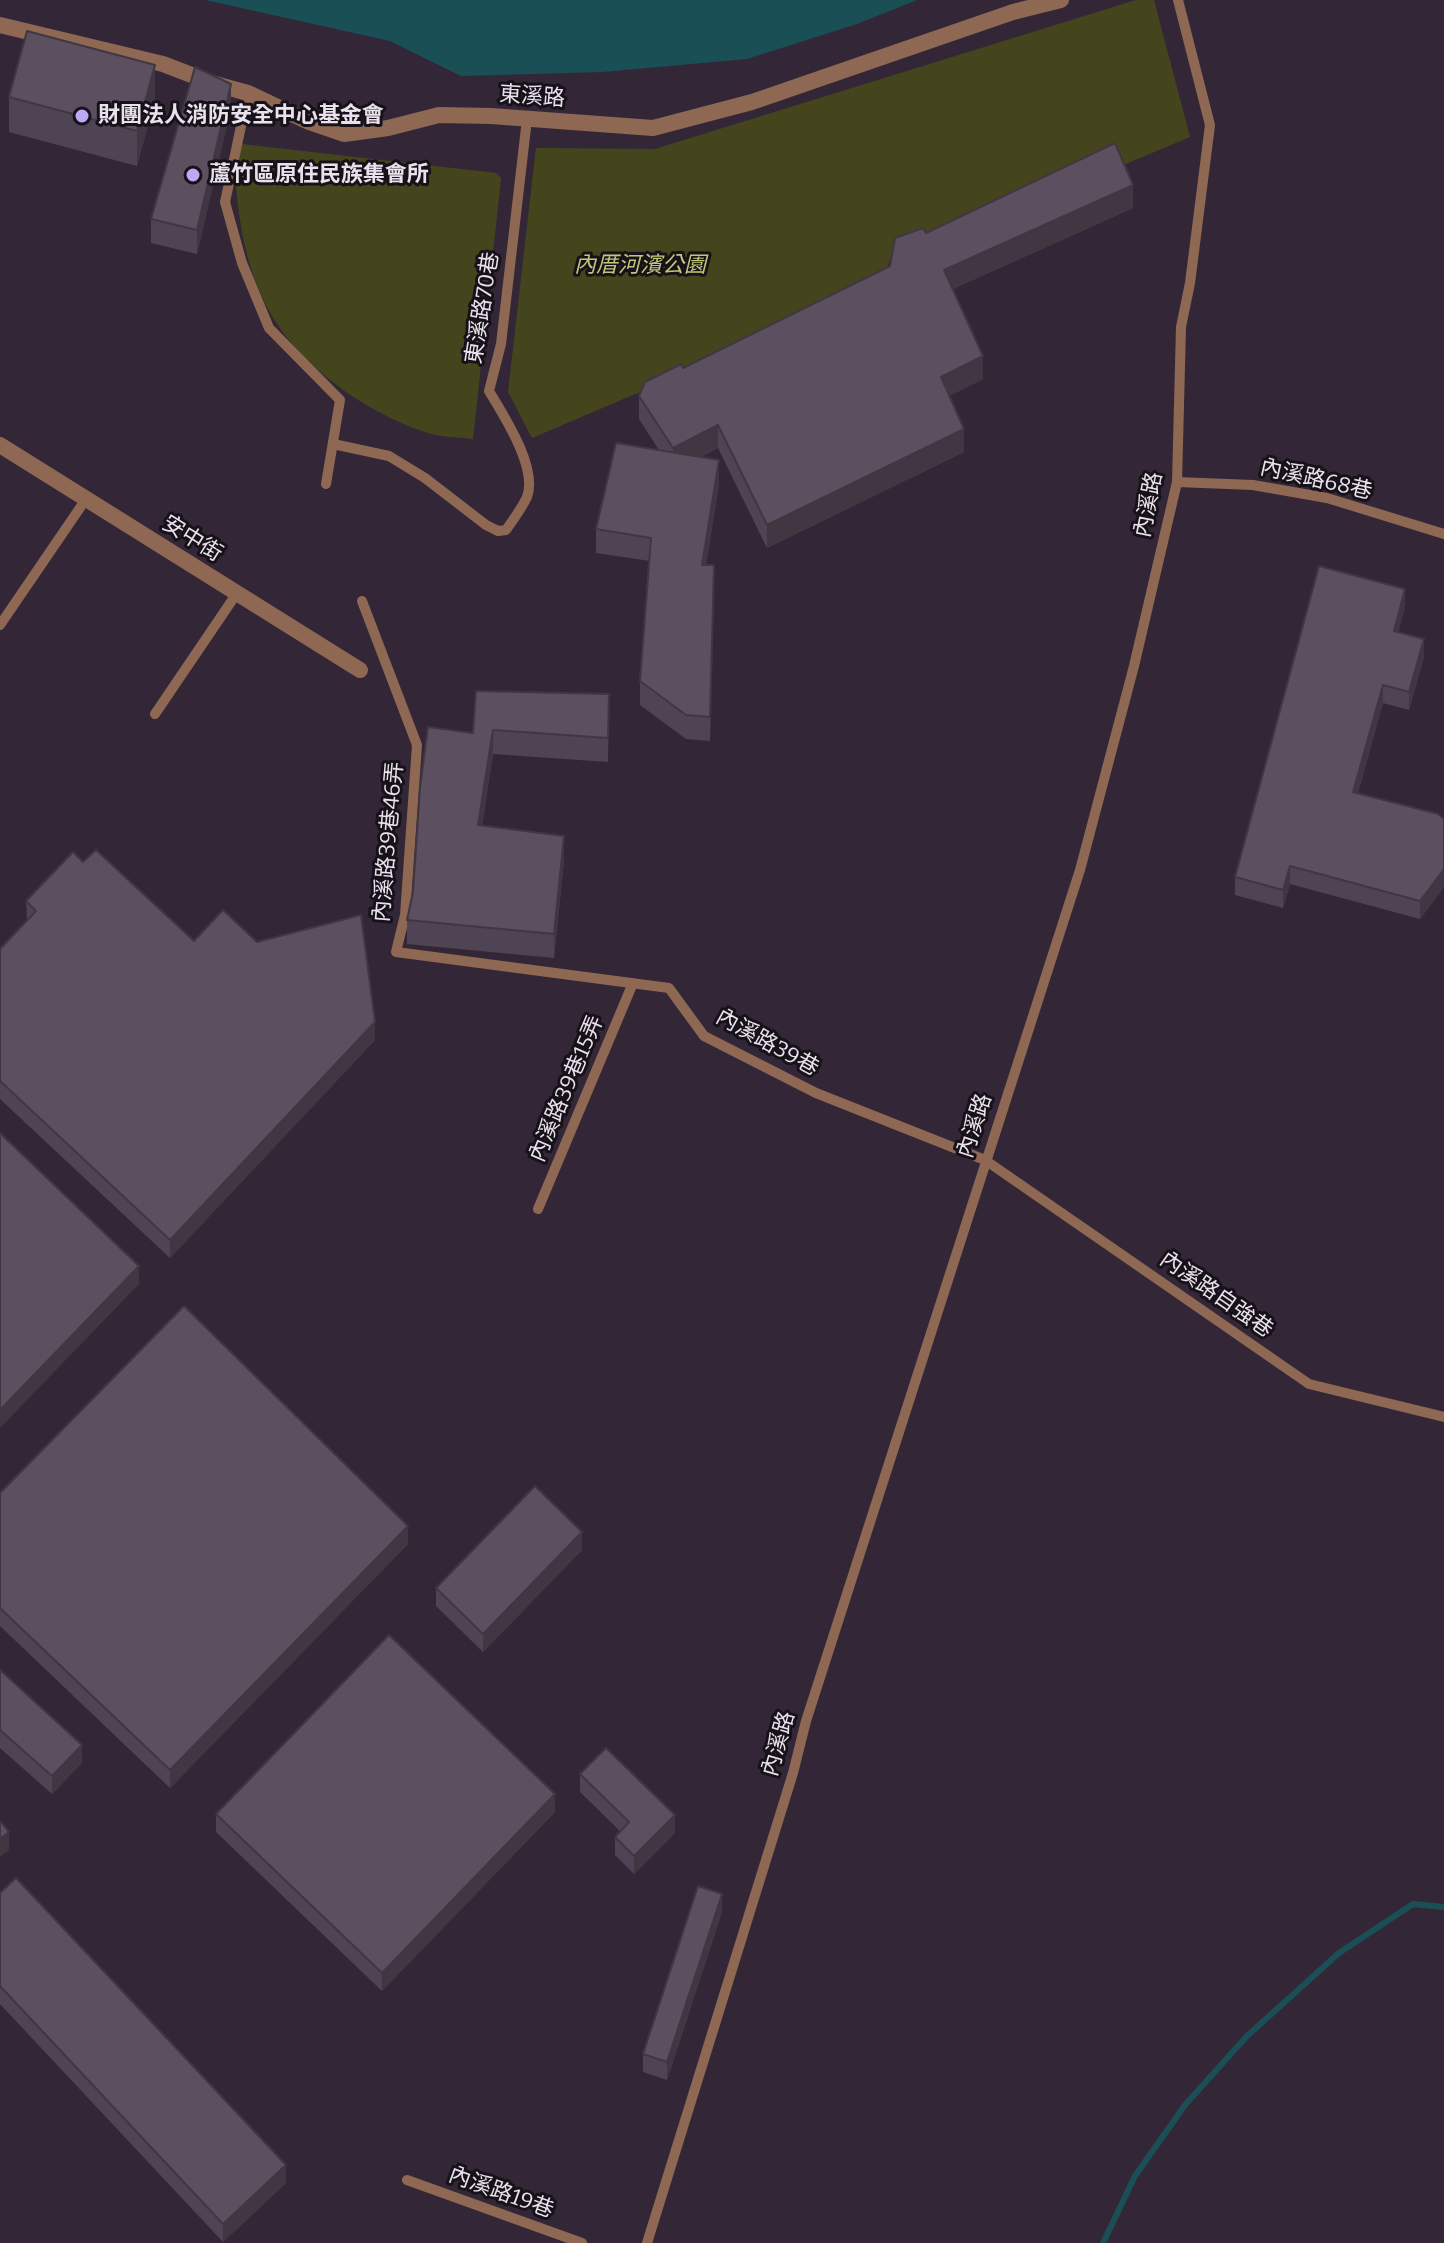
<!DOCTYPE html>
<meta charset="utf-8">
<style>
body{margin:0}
canvas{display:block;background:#332737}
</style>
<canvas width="1444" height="2243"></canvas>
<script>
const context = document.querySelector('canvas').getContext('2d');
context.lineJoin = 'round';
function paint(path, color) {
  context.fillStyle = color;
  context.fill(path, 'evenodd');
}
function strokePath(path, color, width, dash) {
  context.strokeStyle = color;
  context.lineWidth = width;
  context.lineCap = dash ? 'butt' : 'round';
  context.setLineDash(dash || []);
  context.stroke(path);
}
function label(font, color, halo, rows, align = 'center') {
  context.font = font + ' Bitter,"Noto Sans TC",serif';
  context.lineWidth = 6;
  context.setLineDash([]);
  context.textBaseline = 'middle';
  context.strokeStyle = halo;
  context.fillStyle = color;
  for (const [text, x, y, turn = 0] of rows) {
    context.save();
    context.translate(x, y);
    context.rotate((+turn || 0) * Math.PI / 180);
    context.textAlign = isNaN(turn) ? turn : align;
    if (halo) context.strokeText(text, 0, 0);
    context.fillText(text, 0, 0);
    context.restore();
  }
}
const green = new Path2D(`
 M1136,0H1154L1190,137L928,247L891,257L881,283L769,337L532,438L508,392L536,148L655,149Z
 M233,143L496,173L501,178L473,439C457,437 439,437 425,432C362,411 291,360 263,299C240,250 236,196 233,143Z`);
const water = new Path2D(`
 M205,0H917L857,24L747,59L602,72L461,76L390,41Z`);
const stream = new Path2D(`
 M1103,2243L1135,2176L1185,2105L1247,2036L1339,1953L1413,1904L1444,1907`);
const service = new Path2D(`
 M248,93L225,202L242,263L269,328L340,400L326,484
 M333,444L389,456L425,478L486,525L498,531L506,530C513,520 522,508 527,497C538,468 504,416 489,391L501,344L527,119
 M1177,482L1253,485L1327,498L1444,534
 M362,601L417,745L405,915L396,952L669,988L704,1036L816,1093L985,1160L1309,1384L1444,1417
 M0,625L86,499
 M155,714L237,593
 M538,1209L633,983
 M407,2180L582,2243
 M647,2243L793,1773L806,1721L1080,870L1134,666L1177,482L1181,327L1190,283L1210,125L1178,0`);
const minor = new Path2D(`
 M0,25L163,64L215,84L248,93L309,122L344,134L388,128L439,115L491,116L653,128L752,102L1013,12L1061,0
 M0,445L360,670`);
const wall = new Path2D(`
 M9,97L155,100L137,166L9,132Z
 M231,108L197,254L151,243V219Z
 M1133,208L953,289L983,379L949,396L964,452L767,548L718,448L701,457L719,484L706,565L714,589L710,741L686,739L640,705V681L650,561L596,553V529L659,450L639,419V396L683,368L890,266L926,233Z
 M1405,607L1398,632L1424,657L1409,710L1383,703L1358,793L1444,819V887L1420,919L1290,884L1283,908L1235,895V877Z
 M609,694L608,762L493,754L482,826L564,860L554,958L407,944V920L473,733Z
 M83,862L194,941L257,942L375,1040L170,1258L0,1099V949L27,920L26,901Z
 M0,1493L408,1544L170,1788L0,1626Z
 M582,1550L483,1652L436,1606V1588Z
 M0,1670L82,1763L52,1794L0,1748Z
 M580,1774L675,1833L634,1874L615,1855V1837L620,1831L580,1792Z
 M555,1812L382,1991L216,1832V1814Z
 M0,1893L286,2183L223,2242L0,2004Z
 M722,1912L667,2080L643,2072V2054Z`);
const shadedWall = new Path2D(`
 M155,65V100L137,166V131Z
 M231,84V108L197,254V230Z
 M1133,185V208L944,293V270Z
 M983,356V379L941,400V377Z
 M718,425V448L673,471V448Z
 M964,429V452L767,548V525Z
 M719,460V484L702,589V565Z
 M1405,589V607L1394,649V631Z
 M1424,639V657L1409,710V692Z
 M1383,685V703L1353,810V792Z
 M493,730V754L478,849V825Z
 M564,836V860L554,958V934Z
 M1290,866V884L1283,908V890Z
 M1444,869V887L1420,919V901Z
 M375,1022V1040L170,1258V1240Z
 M139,1266V1284L0,1428V1410Z
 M408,1526V1544L170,1788V1770Z
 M582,1532V1550L483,1652V1634Z
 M82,1745V1763L52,1794V1776Z
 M555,1794V1812L382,1991V1973Z
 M675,1815V1833L634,1874V1856Z
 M9,1832V1850L0,1857V1839Z
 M722,1894V1912L667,2080V2062Z
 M286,2165V2183L223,2242V2224Z`);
const building = new Path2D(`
 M27,31L155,65L137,131L9,97Z
 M195,67L231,84L197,230L151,219Z
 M1115,143L1133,185L944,270L983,356L941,377L964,429L767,525L718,425L673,448L639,396L645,382L681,364L683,368L890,266L895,238L923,228L926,233Z
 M616,443L719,460L702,565H714L710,717L686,715L640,681L651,538L596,529Z
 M1319,566L1405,589L1394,631L1424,639L1409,692L1383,685L1353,792L1438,814L1444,819V869L1420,901L1290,866L1283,890L1235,877Z
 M476,691L609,694L608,738L493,730L478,825L564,836L554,934L407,920L413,892L420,788L428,727L473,733Z
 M96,850L194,941L223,910L257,942L361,915L375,1022L170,1240L0,1081V949L36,911L26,901L73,852L83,862Z
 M0,1133L139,1266L0,1410Z
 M184,1306L408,1526L170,1770L0,1608V1493Z
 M535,1486L582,1532L483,1634L436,1588Z
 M389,1635L555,1794L382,1973L216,1814Z
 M0,1670L82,1745L52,1776L0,1730Z
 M606,1748L675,1815L634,1856L615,1837L629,1822L580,1774Z
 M0,1821L9,1832L0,1839Z
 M16,1878L286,2165L223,2224L0,1986V1893Z
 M698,1886L722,1894L667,2062L643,2054Z`);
const markers = [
 [82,116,8,"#bea9f5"],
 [193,175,8,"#bea9f5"]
];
const streetNames = [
 ["東溪路",532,97,4],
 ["東溪路70巷",483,308,-81],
 ["內溪路68巷",1316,480,13],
 ["內溪路",1149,505,-79],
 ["安中街",192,539,32],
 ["內溪路39巷46弄",389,842,-85],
 ["內溪路39巷",767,1043,29],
 ["內溪路39巷15弄",567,1089,-67],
 ["內溪路",975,1126,-72],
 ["內溪路自強巷",1216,1295,35],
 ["內溪路",779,1744,-74],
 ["內溪路19巷",501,2193,20]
];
const poiNames = [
 ["財團法人消防安全中心基金會",98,116],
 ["蘆竹區原住民族集會所",209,175]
];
const parkNames = [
 ["內厝河濱公園",640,266]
];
paint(green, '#44451d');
paint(water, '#1a4f56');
strokePath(stream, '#1a4f56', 6);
strokePath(service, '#8f6854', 10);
strokePath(minor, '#8f6854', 16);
paint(wall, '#4f4453');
paint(shadedWall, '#403743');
paint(building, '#5c4f60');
strokePath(building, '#403743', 2);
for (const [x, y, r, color] of markers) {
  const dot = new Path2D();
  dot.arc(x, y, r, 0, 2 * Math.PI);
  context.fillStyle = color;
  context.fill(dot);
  strokePath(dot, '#171219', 3);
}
label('22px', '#e9e1ec', '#171219', streetNames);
label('bold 22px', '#e9e1ec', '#171219', poiNames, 'left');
label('italic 22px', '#c3c678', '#171219', parkNames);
</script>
